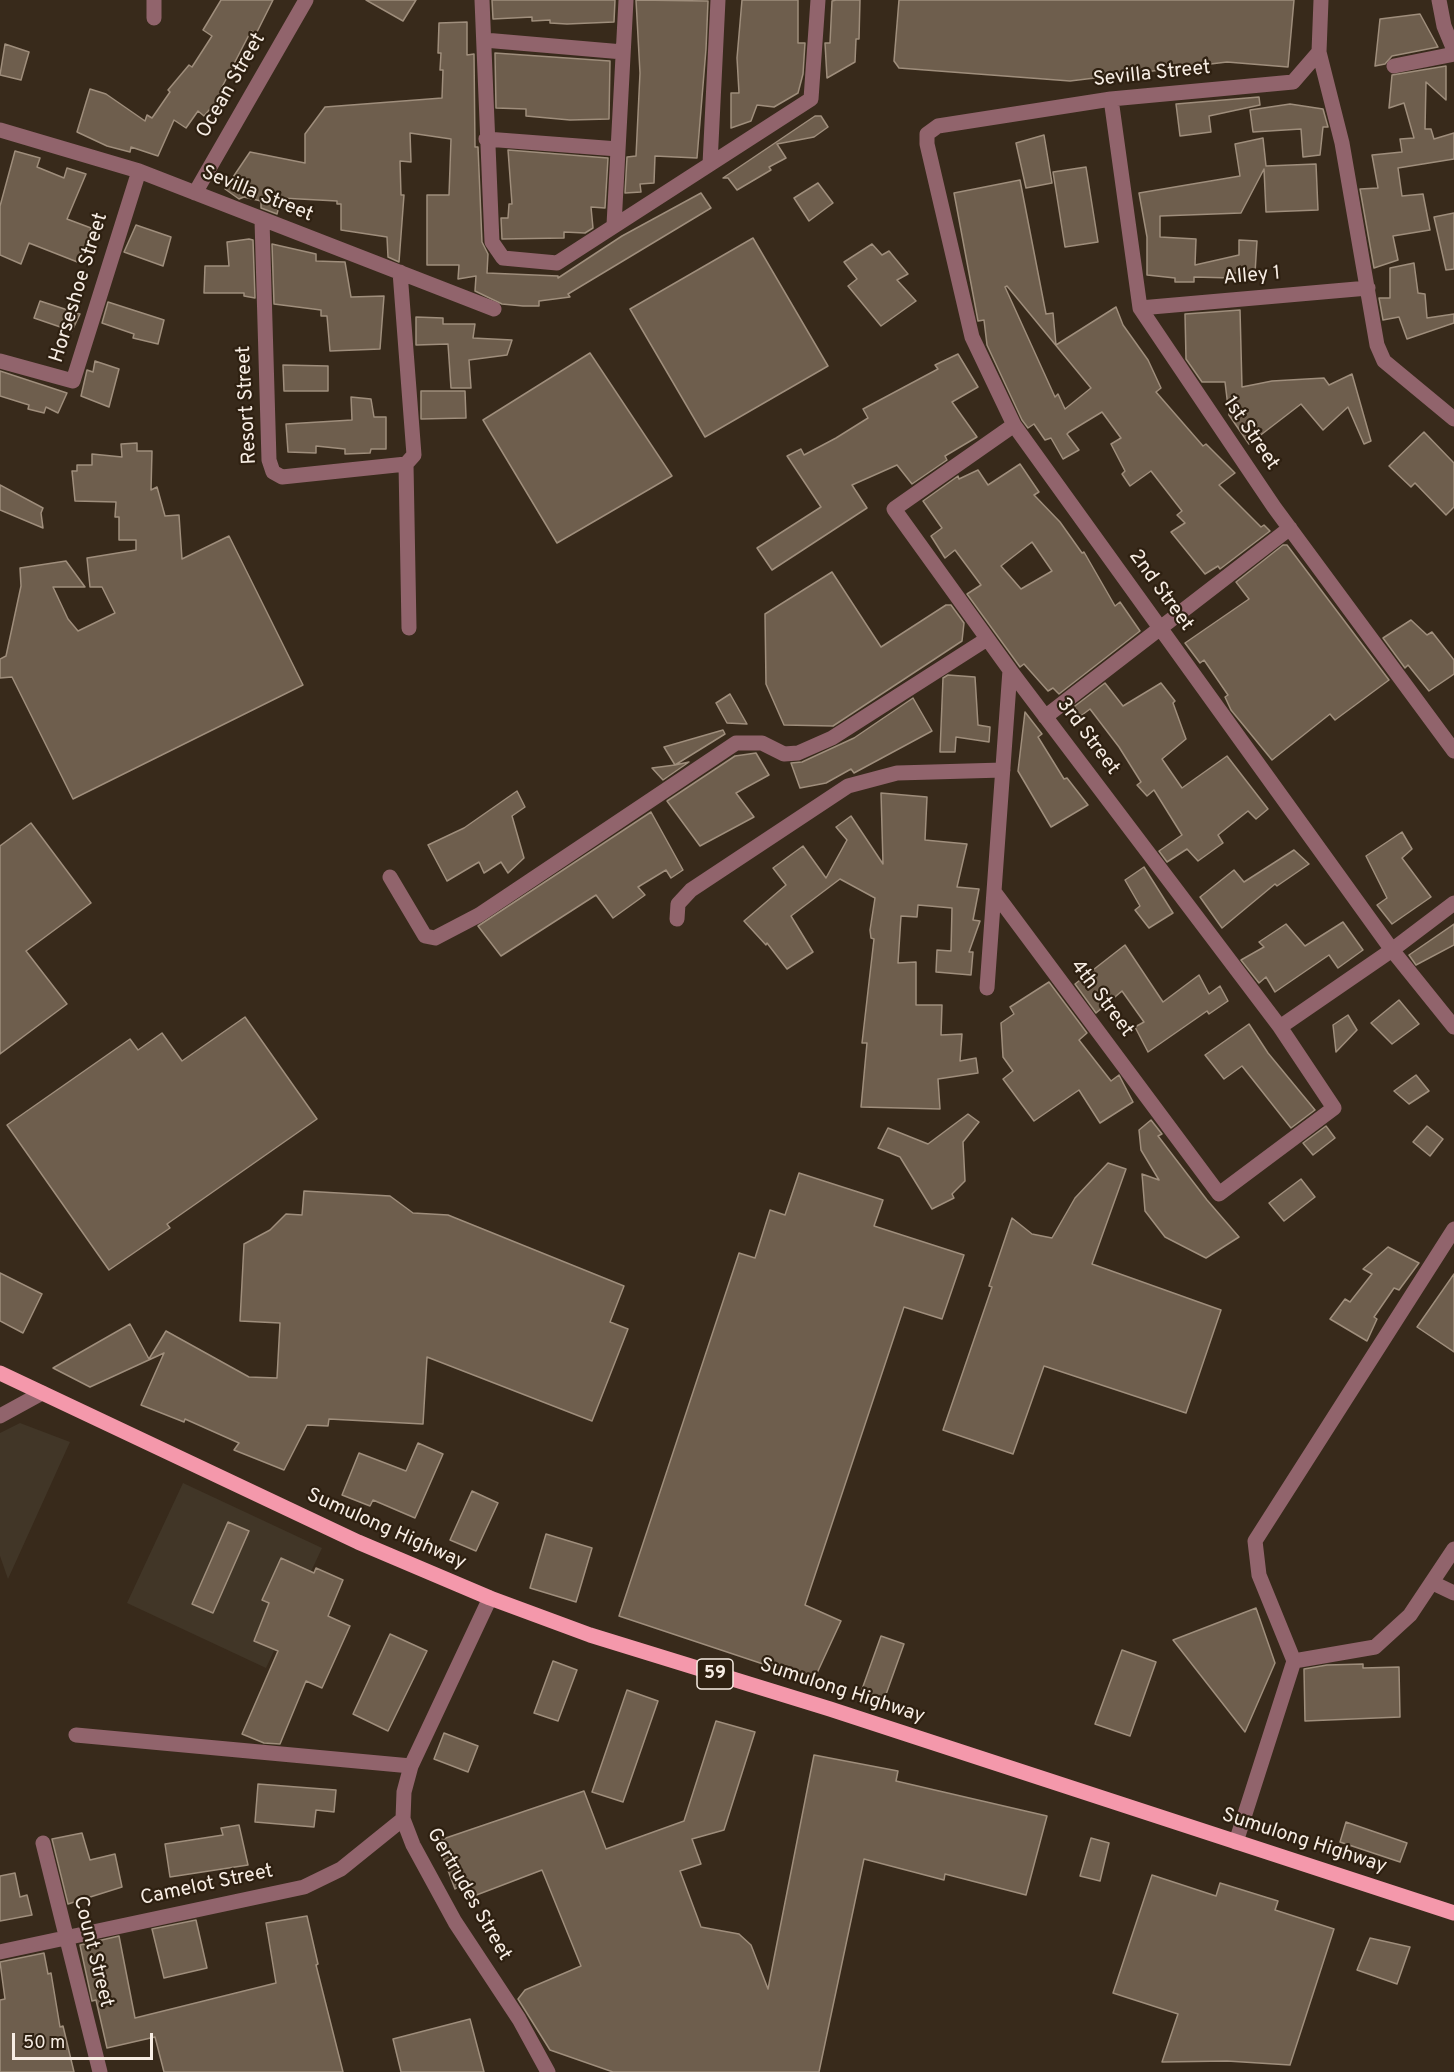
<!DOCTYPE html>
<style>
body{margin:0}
#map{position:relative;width:1454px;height:2072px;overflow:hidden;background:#382a1b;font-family:Overpass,sans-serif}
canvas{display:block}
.scale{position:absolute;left:12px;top:2033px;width:141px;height:27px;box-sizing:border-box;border:3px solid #f7ede4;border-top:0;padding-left:8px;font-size:18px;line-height:21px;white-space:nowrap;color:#f7ede4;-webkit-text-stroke:4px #2e2011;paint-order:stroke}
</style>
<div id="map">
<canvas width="1454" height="2072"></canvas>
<div class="scale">50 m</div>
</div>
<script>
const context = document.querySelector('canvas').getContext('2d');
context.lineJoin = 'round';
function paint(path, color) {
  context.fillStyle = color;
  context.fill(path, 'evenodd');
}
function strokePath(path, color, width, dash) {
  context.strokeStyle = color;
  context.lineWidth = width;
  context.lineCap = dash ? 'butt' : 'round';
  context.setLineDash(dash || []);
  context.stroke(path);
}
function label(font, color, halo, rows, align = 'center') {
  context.font = font + ' Overpass,sans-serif';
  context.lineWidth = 4.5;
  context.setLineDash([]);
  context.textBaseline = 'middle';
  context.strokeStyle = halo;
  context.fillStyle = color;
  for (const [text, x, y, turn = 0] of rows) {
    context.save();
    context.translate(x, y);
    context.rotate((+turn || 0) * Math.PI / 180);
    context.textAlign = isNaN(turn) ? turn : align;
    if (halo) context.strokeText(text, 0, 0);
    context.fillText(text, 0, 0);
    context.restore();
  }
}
const commercial = new Path2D(`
 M20,1423L70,1442L8,1579L0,1556V1433Z
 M183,1483L322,1548L266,1668L127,1603Z`);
const building = new Path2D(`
 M221,0H273L256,34L251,31L222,87L228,91L218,103L216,102L204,116L198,111L186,128L174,120L158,156L131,147L130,152L107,146L77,132L90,89L106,94L145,121L147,115L152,118L170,92L168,90L189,65L192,67L212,36L203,30Z
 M366,0H416L403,21Z
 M492,0H615L614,22L567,24L550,23V20L532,21V17L493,19Z
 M636,0L708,1L706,49L697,158L655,156L654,183L640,184L641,192L625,193L627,157L636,156L640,73Z
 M742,0H798V43H805L803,74L798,93L774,107L757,105L751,121L731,128V93H739L737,58Z
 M836,0H860L859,39H856L855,62L827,78L825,43H830L832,1Z
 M899,0H1294L1288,67L1227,62L1070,81L899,68L894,61Z
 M1420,14L1438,47L1392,56L1385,64L1375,66L1380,19Z
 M467,22V55L474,54L475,147H478L482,242L488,254L487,273L558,276V278L622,236L701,193L711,208L568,294L570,297L539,301V306H523L502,304L475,291L476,276L458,279L459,265H427V195H449L451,139L410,133L411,162L400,161L401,195H404L399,262L388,257L387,237L341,230V204H337V201L281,198L277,214L261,208V201L244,197L239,199L225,189L250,152L305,163V134L325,107L442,98L443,70H440L441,53H438L439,23Z
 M5,44L29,52L21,80L0,75Z
 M495,53L610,61L609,119L570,120L526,116V109L496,108Z
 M1446,66V100L1426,82L1425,129H1431L1434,139L1454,133V159L1398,168L1402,196L1423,194L1430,230L1393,236L1398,260L1374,268L1360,189L1378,188L1372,155L1402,152L1400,139L1414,138L1404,103L1389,108L1392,75Z
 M1259,97L1260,105L1209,116L1211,132L1180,136L1176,104Z
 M1290,104L1323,109L1328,127H1323L1320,155L1303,157L1301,129L1253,132L1250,110Z
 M815,116H821L828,127L814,137L777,144L786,158L769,167L771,170L737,190L728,178H723Z
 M1044,135L1052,183L1026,188L1016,143Z
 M1263,138L1266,166L1316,164L1318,210L1266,212L1264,169L1241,213L1160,216V237L1196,239L1195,265L1239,255V240L1257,241L1255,273H1231V278L1194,277V282H1175V278L1147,275V237L1139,193L1240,176L1235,144Z
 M508,150L608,158L605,208L591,207L593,228L585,233L564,232V238L502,239L501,218H508L509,204H512Z
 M15,151L40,158L37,167L64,178L67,168L86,174L67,219L91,228L80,263L29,243L21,264L0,255V206Z
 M1086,167L1098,242L1065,247L1053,172Z
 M1020,180L1046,314L1053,313L1056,345L1116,307L1123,325L1148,360L1161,388L1156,392L1203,446L1206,444L1235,473L1219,485L1261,527L1264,525L1270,531L1220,569L1218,566L1205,574L1171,532L1185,523L1177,515L1182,511L1151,471L1130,486L1122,474L1125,471L1111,444L1121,438L1102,412L1069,432L1067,434L1079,450L1063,459L1051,438L1045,440L1034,424L1028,428L1022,420L987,345L984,320L978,321L954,193ZM1007,286L1091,388L1065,409L1058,394L1055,397L1005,287Z
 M818,183L833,203L809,221L794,198Z
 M1454,213V269L1446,270L1434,217Z
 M136,225L171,237L163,266L124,252Z
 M753,238L828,366L705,437L630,309Z
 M249,239L253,240L255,298L244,296V293H204L205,266H229L227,242Z
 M272,244L316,254V261L345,262L351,297L384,296L380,349L330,351L327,316H321V310L274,304Z
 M872,244L882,255L889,251L908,274L897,280L916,301L881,326L848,286L857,279L844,262Z
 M1414,263L1418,293L1425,294L1427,318L1454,314V323L1407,339L1399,317L1383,320L1379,298H1390V268Z
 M40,301L80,314L72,331L34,318Z
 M108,302L164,320L158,344L133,338L134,334L102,323Z
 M1240,310L1242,387L1272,381L1324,378L1329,385L1352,374L1371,441L1364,444L1348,407L1323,430L1301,404L1249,444L1229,415L1225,382H1202L1186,359L1185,314Z
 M416,317L443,318V324H475L473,338L512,340L507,355L469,360L471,388H451L448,344L416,345Z
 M590,353L672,476L557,543L483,420Z
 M958,354L978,387L952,402L977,437L945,456L947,460L912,484L897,465L852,485L867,508L772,570L757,548L821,507L787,456L801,449L804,455L836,438L868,418L863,409L938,369L935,365Z
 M95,361L119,369L109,407L81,396L87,370L93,372Z
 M283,365L328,366V391H284Z
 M0,371L67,393L58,413L46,407L44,413L28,409L29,405L0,396Z
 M421,391H465L466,418L421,419Z
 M351,397L371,399L374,417H386V449H371L370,453L345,454V449L316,446V453L288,452L286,424L352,420Z
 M1424,432L1454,463V507L1446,515L1415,483L1411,487L1389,466Z
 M137,443V451H152L151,490L157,487L165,516L179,515L182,559L229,536L303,685L73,799L12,677L0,678V659L6,656L21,586L20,568L66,561L85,587H53L68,619L78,631L115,613L102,587H90L87,558L136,550V540H119V517H115L116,502L75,501L72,471H77V465H92V454L122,457L121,444Z
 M1020,464L1039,492L1034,495L1060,522L1082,553L1084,552L1115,606L1120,602L1140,631L1059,694L1053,688L1048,691L1024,664L1020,667L967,594L981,585L955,550L945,558L931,536L942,528L923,501L958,476L959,479L978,470L988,485ZM1032,542L1052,571L1021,589L1001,566Z
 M0,485L43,508L41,513L43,528L0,510Z
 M1283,545H1287L1389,680L1335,720L1330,714L1272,760L1231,710L1225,697L1228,695L1204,660L1200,663L1185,643L1249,599L1236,582Z
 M832,572L881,647L946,605H951L964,623L962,641L833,726L784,725L766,684L765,614Z
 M1411,620L1427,635L1432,632L1454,660V674L1429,691L1408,665L1405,668L1383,638Z
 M948,675L975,677L978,725L990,727L989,742L956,737L955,752H940L943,678Z
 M1105,683L1123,706L1161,683L1175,701L1173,703L1186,739L1162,759L1182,788L1227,756L1268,809L1256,819L1248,811L1218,835L1223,843L1198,861L1187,849L1167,862L1159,851L1182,835L1154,790L1147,796L1137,785L1141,782L1119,747L1090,709L1078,718L1071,709Z
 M730,694L747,724L727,723L716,703Z
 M913,698L932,731L854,773L851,769L826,783L800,788L791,763L802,762L854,738Z
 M1025,712L1042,734L1038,737L1064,779L1067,778L1088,805L1051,827L1018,771Z
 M723,730L725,734L675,765L664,747Z
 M756,753L769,775L736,793L754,817L700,846L667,801L735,756Z
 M689,762L663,780L652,768L675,765Z
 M517,791L525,807L512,816L524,858L508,873L501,862L484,873L479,862L447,881L428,845L464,828Z
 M881,793L927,797L925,840L967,844L957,887L979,889L973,920L980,921L969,952H973L971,975L936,972L937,950L951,951L952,908L918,905L917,917L901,916L898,963L916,962V1005H942L941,1035L962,1034L960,1061L976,1058L978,1073L938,1079L940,1109L861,1107L867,1043H862L874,939L871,938L870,930L875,898L840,879L791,916L813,952L787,969L767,943L766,945L744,921L786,885L773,868L803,846L826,878L847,840L836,827L851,816L883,864Z
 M651,812L683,870L671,878L666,870L638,887L645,895L613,918L596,895L501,956L478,926Z
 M31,823L91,903L26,951L67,1004L0,1054V846Z
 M1402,832L1412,849L1402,858L1431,897L1392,924L1377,905L1387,898L1366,856Z
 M1294,850L1309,864L1277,886L1275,884L1222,928L1200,897L1234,870L1244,882Z
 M1144,867L1173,913L1149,928L1135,910L1140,906L1125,880Z
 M1343,922L1363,950L1338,968L1329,955L1275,992L1266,977L1259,983L1241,960L1264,947L1259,942L1286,924L1305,946Z
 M1454,924V945L1416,965L1409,955Z
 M1125,945L1163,1002L1199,975L1209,994L1220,986L1228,1001L1209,1014L1207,1011L1148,1052L1135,1027L1144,1022L1122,991L1096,1013L1075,984Z
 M1049,982L1087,1033L1079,1040L1111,1081L1119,1075L1133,1102L1100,1123L1079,1090L1034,1121L1003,1079L1013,1071L1003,1057L1001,1023L1014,1014L1010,1007Z
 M1399,1000L1419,1024L1392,1044L1371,1023Z
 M1348,1015L1357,1030L1336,1052L1333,1025Z
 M245,1017L317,1119L167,1224L170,1228L109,1270L7,1125L130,1039L138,1050L162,1033L182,1061Z
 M1249,1024L1268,1053L1315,1110L1291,1128L1242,1066L1224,1079L1205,1055Z
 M1416,1075L1429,1091L1409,1104L1394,1091Z
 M968,1114L979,1122L963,1142L965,1181L952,1194L954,1198L932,1209L900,1157L878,1148L888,1128L928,1144Z
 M1151,1120L1162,1134L1158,1136L1207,1200L1239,1237L1206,1258L1165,1237L1145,1211L1142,1174L1159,1180L1141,1150L1139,1130Z
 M1326,1126L1335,1138L1313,1155L1303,1143Z
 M1427,1126L1443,1139L1430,1156L1413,1142Z
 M1108,1163L1126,1169L1092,1264L1221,1310L1186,1413L1044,1366L1013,1454L943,1430L992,1287L989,1286L1012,1218L1032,1234L1052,1238L1075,1198Z
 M799,1173L883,1200L874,1226L964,1255L942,1319L904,1307L805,1605L841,1621L812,1684L772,1667L619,1616L739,1253L755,1258L770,1210L785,1215Z
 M1301,1179L1315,1197L1284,1221L1269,1203Z
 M304,1191L390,1196L413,1213L448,1215L624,1286L610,1322L628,1329L592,1421L427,1357L423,1424L329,1419L328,1426L307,1425L284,1470L234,1450L239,1443L185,1419L184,1422L141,1405L164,1353L90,1387L53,1368L130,1324L149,1359L166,1331L249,1377L277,1378L280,1323L240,1321L244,1244L270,1230L286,1214L302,1215Z
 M1388,1247L1419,1263L1399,1290L1394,1288L1374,1317L1377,1319L1367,1341L1330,1319L1345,1299L1350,1302L1372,1274L1363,1269Z
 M0,1273L42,1294L23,1333L0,1321Z
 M1454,1274V1352L1417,1327Z
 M418,1443L443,1454L415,1518L373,1500L370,1506L342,1495L359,1453L406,1471Z
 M472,1491L498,1503L476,1551L450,1540Z
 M228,1522L249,1531L213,1613L192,1604Z
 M546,1534L592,1548L576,1602L530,1588Z
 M281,1558L314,1573L316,1568L343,1580L328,1616L350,1626L322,1688L306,1681L280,1744L264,1743L242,1734L278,1651L254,1641L269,1603L262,1600Z
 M1256,1608L1275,1663L1245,1732L1173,1640Z
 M390,1634L427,1651L388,1731L353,1714Z
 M881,1636L904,1644L884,1700L861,1692Z
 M1122,1650L1156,1662L1130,1736L1095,1724Z
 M553,1661L577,1670L558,1721L534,1713Z
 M1363,1664V1668L1399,1667L1400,1717L1305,1721L1304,1669L1327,1665Z
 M627,1690L658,1701L623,1802L592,1792Z
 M716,1721L755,1732L724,1830L692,1839L701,1864L680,1871L701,1927L739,1934L751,1945L768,1989L814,1755L898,1771L896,1781L1047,1816L1026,1895L945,1874L944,1880L864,1859L819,2072H613L550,2050L518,1999L525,1990L581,1966L542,1870L466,1899L462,1884L455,1889L437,1841L584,1791L606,1849L684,1821Z
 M444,1733L478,1746L468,1772L434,1759Z
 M258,1784L336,1790L334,1812L316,1810L314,1827L255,1822Z
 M1346,1822L1407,1843L1400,1862L1340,1842Z
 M239,1825L248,1865L170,1877L165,1844L223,1835L221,1828Z
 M82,1833L90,1860L115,1854L122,1887L68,1904L52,1839Z
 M1091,1838L1109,1843L1100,1881L1080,1876Z
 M15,1873L20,1897L27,1895L32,1915L0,1921V1876Z
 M1152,1875L1216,1896L1220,1883L1278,1901L1275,1910L1334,1929L1290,2065L1227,2061L1162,2062L1178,2014L1113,1993Z
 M307,1916L318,1964L316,1965L343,2072H164L155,2037L107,2048L96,2000L92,2001L80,1945L119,1936L135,2018L276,1983L266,1923Z
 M196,1920L207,1968L164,1978L152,1929Z
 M1370,1938L1410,1947L1397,1984L1357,1970Z
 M44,1953L48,1974L51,1973L60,2027L63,2026L74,2072H0V2000L5,1999L0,1962Z
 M470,2019L484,2072H401L393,2039Z`);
const minor = new Path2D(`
 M482,0L492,242L503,258L557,263L811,99L818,0
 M1321,0L1319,52L1293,82L1111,99L938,126L927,134V144L972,337L1014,425L1392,950L1454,1027
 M1439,0L1444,26L1454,50
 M154,18V0
 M484,40L623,52
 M1319,52L1342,143L1377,345L1384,361L1454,419
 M1394,66L1454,54
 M1111,99L1140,308L1274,507L1454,751
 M0,130L139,171L494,309
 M486,139L618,149
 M710,164L718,0
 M195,193L306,0
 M262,220L269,460L273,472L282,477L406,464L414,455L400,272
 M614,225L626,0
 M1140,308L1368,288
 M0,361L73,381L139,171
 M406,464L409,628
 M1045,717L1290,528
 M390,877L425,936L435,938L479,915L736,743H762L784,754L798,753L832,738L987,639
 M995,893L1219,1194L1334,1108L1280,1027L1010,670L894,509L1014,425
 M677,919L678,904L691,890L848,786L897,773L1003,770
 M987,988L1010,670
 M1280,1027L1392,950L1454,903
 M0,1416L42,1393
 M1433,1583L1454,1593
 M490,1598L411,1766L404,1792L403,1819L413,1845L455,1922L519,2019L548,2072
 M1294,1661L1375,1647L1410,1615L1454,1549
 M76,1735L411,1766
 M1236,1842L1294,1661L1259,1575L1255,1541L1454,1229
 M43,1843L100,2072
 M0,1952L304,1887L341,1869L403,1819`);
const major = new Path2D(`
 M0,1373L358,1542L490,1598L590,1635L830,1709L1454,1913`);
const shields = [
 [715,1674,36]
];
const shieldNames = [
 ["59",715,1674]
];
const streetNames = [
 ["Sevilla Street",1152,75,-6],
 ["Ocean Street",232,86,-60],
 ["Sevilla Street",257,195,22],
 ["Alley 1",1252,277,-5],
 ["Horseshoe Street",80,288,-73],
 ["Resort Street",248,405,-93],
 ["1st Street",1250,434,56],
 ["2nd Street",1160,591,54],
 ["3rd Street",1087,737,53],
 ["4th Street",1101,999,53],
 ["Sumulong Highway",386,1530,24],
 ["Sumulong Highway",842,1692,18],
 ["Sumulong Highway",1304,1842,18],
 ["Camelot Street",207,1886,-12],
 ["Gertrudes Street",468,1895,60],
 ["Count Street",92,1952,76]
];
paint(commercial, '#413627');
paint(building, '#6e5e4d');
strokePath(building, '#9f8e7c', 1.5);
strokePath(minor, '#91646c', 15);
strokePath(major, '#f498ab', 15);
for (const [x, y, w] of shields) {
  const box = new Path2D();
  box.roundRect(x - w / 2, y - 15, w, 30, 4.5);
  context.fillStyle = '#2e2011';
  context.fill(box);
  strokePath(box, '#f7ede4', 1.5);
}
label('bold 18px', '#f7ede4', null, shieldNames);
label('20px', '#f7ede4', '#2e2011', streetNames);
</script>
